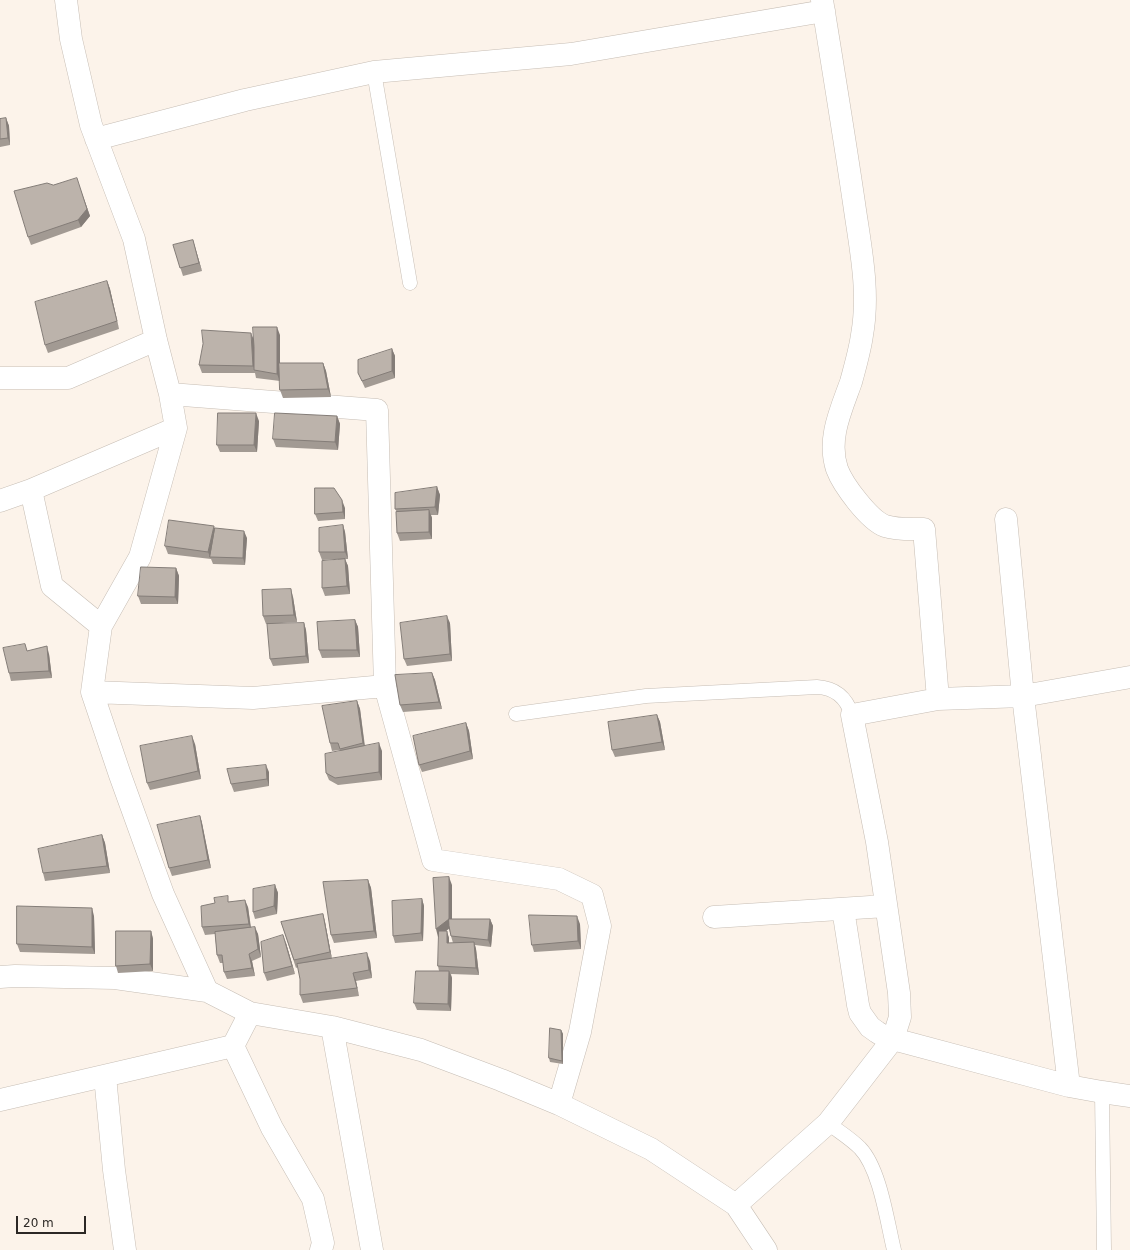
<!DOCTYPE html>
<style>
body{margin:0}
#map{position:relative;width:1130px;height:1250px;overflow:hidden;background:#fcf3ea;font-family:"DejaVu Sans",sans-serif}
canvas{display:block}
.scale{position:absolute;left:16px;top:1216px;width:70px;height:18px;box-sizing:border-box;border:2px solid #2c2825;border-top:0;padding-left:5px;font-size:12px;line-height:14px;white-space:nowrap;color:#2c2825;-webkit-text-stroke:3px #fcf3ea;paint-order:stroke}
</style>
<div id="map">
<canvas width="1130" height="1250"></canvas>
<div class="scale">20 m</div>
</div>
<script>
const context = document.querySelector('canvas').getContext('2d');
context.lineJoin = 'round';
function strokePath(path, color, width, dash) {
  context.strokeStyle = color;
  context.lineWidth = width;
  context.lineCap = dash ? 'butt' : 'round';
  context.setLineDash(dash || []);
  context.stroke(path);
}
function paint(path, color) {
  context.fillStyle = color;
  context.fill(path, 'evenodd');
}
const service = new Path2D(`
 M374,72L410,283
 M516,714L646,696L817,687C835,688 846,697 852,715
 M1102,1092L1104,1250
 M828,1123C838,1131 850,1138 860,1148C880,1169 887,1221 894,1250`);
const minor = new Path2D(`
 M822,0C833,68 844,135 854,203C860,246 870,291 862,335C860,350 855,367 851,382C841,410 827,439 837,469C843,485 869,520 885,526C897,530 911,529 924,529L938,699
 M96,139L245,100L374,72L571,54L824,11
 M0,378H68L156,340
 M170,394L377,410L385,686L433,860L559,879L592,895L600,926L580,1032L559,1104
 M176,428L140,557L101,626L92,692L120,775L163,894L207,991
 M31,490L52,586L101,626
 M0,501L31,490L176,428L170,394L156,340L134,239L91,125L71,39L66,0
 M1006,519L1023,696L1069,1086
 M92,692L253,698L385,686
 M843,909L858,1005L860,1013L870,1027L877,1032L885,1037L893,1039L1069,1086L1102,1092L1130,1096
 M714,917L886,906
 M0,977L15,976L115,978L207,991L250,1013L332,1027L421,1050L501,1080L559,1104L651,1149L736,1205L766,1250
 M332,1027L372,1250
 M233,1046L272,1128L313,1199L323,1243L321,1250
 M105,1076L114,1170L125,1250
 M0,1100L233,1046L250,1013
 M736,1205L828,1123L893,1039L900,1017L899,993L877,842L852,715L938,699L1023,696L1130,677`);
const wall = new Path2D(`
 M6,118L9,126L10,145L0,147V119Z
 M53,185H79L90,216L81,227L31,245L28,237Z
 M193,240L195,247L202,271L183,276L173,245Z
 M107,281L110,289L119,329L48,353L45,345Z
 M280,335V363H323L326,371L331,397L283,398L280,390V381L256,378L255,373H202L199,365L254,340Z
 M392,349L395,356V378L365,388L358,373Z
 M337,416L340,424L338,450L276,447L273,439Z
 M259,421L257,452H220L217,445Z
 M437,487L440,495L438,515H431L432,518V539L400,541L397,533V512L395,509Z
 M345,508V519L318,521L315,514Z
 M343,525L345,532L348,559H345L348,566L350,594L325,596L322,588L338,559L322,560L319,552Z
 M215,529L247,538L245,565L213,564L211,559L168,554L165,546Z
 M176,568L179,576L178,604H141L138,596Z
 M293,597L297,622L266,624L263,616Z
 M355,620L358,627L360,657L322,658L319,650Z
 M304,623L306,630L309,663L273,666L270,659Z
 M450,623L452,661L407,666L404,659Z
 M25,644L27,651L49,654L52,678L11,681L9,673Z
 M432,673L435,680L442,709L403,712L400,705Z
 M357,701L360,709L365,746L382,751V780L338,785L329,780L326,773L341,751L340,750L332,751L330,743Z
 M657,715L660,722L665,750L615,757L612,750Z
 M466,723L469,731L473,759L422,772L419,765Z
 M195,744L201,779L150,790L147,783Z
 M269,772V786L234,792L231,784Z
 M200,816L202,823L211,868L172,876L169,868Z
 M102,835L105,843L110,873L45,881L43,873Z
 M368,880L371,888L377,938L334,943L331,935Z
 M275,885L278,893L277,914L255,919L253,912Z
 M452,885V919H490L493,926L491,947L475,945L476,949L479,975L451,974L452,978L451,1011L417,1010L414,1003L439,971L438,966L439,937H438ZM449,929L453,943H449V938L446,931Z
 M422,899L424,906L423,941L395,943L393,936Z
 M230,902L248,907L251,927L258,934L261,957L252,961L255,976L227,979L224,972L223,963H220L217,955L215,934L205,935L202,927Z
 M323,914L325,922L332,959L370,961L372,978L356,981L359,996L303,1003L300,995V979L298,967L296,968L281,922Z
 M94,916L95,954L20,952L17,944Z
 M580,924L581,949L534,952L532,945Z
 M151,931L153,939V971L118,973L116,966Z
 M286,943L295,974L267,981L264,973Z
 M561,1030L563,1034V1064L550,1062L549,1058Z`);
const shadedWall = new Path2D(`
 M6,118L9,126L10,145L8,138Z
 M79,185L90,216L81,227L78,220Z
 M193,240L195,247L202,271L199,263Z
 M107,281L110,289L119,329Z
 M277,327L280,335V381L277,374Z
 M251,333L254,340L255,370L253,366Z
 M392,349L395,356V378L392,371Z
 M323,363L326,371L331,397L328,389Z
 M256,413L259,421L257,452L254,445Z
 M337,416L340,424L338,450L335,442Z
 M437,487L440,495L438,515L435,507Z
 M342,500L345,508V519L343,512Z
 M429,510L432,518V539L429,532Z
 M343,525L345,532L348,559L345,552Z
 M214,526L216,534L210,557L211,559L208,552Z
 M244,531L247,538L245,565L243,558Z
 M345,559L348,566L350,594L347,586Z
 M176,568L179,576L178,604L175,597Z
 M291,589L293,597L297,622L294,615Z
 M447,616L450,623L452,661L450,654Z
 M355,620L358,627L360,657L357,650Z
 M304,623L306,630L309,663L306,656Z
 M47,646L49,654L52,678L49,671Z
 M432,673L435,680L442,709L439,702Z
 M357,701L360,709L365,750L363,743Z
 M657,715L660,722L665,750L662,742Z
 M466,723L469,731L473,759L470,751Z
 M192,736L195,744L201,779L198,771Z
 M379,743L382,751V780L379,772Z
 M266,765L269,772V786L267,779Z
 M200,816L202,823L211,868L208,860Z
 M102,835L105,843L110,873L107,866Z
 M449,877L452,885V926L438,937L436,929Z
 M368,880L371,888L377,938L374,931Z
 M275,885L278,893L277,914L274,906Z
 M422,899L424,906L423,941L421,933Z
 M245,900L248,907L251,931L249,924Z
 M92,908L94,916L95,954L92,947Z
 M323,914L325,922L332,959L330,952Z
 M577,916L580,924L581,949L578,941Z
 M490,919L493,926L491,947L488,940Z
 M255,927L258,934L261,957L258,949Z
 M151,931L153,939V971L150,964Z
 M447,931L449,938V950L447,943Z
 M283,935L286,943L295,974L292,966Z
 M474,942L476,949L479,975L476,968Z
 M367,953L370,961L372,978L369,970Z
 M249,954L252,961L255,976L252,968Z
 M449,971L452,978L451,1011L448,1004Z
 M353,973L356,981L359,996L357,988Z
 M561,1030L563,1034V1064L562,1061Z`);
const building = new Path2D(`
 M6,118L8,138L0,139V119Z
 M77,178L87,209L78,220L28,237L14,191L47,183L53,185Z
 M193,240L199,263L180,268L173,245Z
 M107,281L117,321L45,345L35,302Z
 M253,327H277V374L254,370V347Z
 M202,330L251,333L253,366L199,365L203,344Z
 M392,349V371L362,381L358,373V360Z
 M279,363H323L328,389L280,390Z
 M218,413H256L254,445H217Z
 M275,413L337,416L335,442L273,439Z
 M437,487L435,507L395,509V493Z
 M315,488H334L342,500L343,512L315,514Z
 M429,510V532L397,533L396,512Z
 M169,520L214,526L208,552L165,546Z
 M343,525L345,552H319V528Z
 M215,528L244,531L243,558L210,557Z
 M345,559L347,586L322,588V561Z
 M141,567L176,568L175,597L138,596Z
 M291,589L294,615L263,616L262,590Z
 M447,616L450,654L404,659L400,623Z
 M355,620L357,650H319L317,622Z
 M304,623L306,656L270,659L267,624Z
 M25,644L27,651L47,646L49,671L9,673L3,648Z
 M432,673L439,702L400,705L395,675Z
 M357,701L363,743L340,749L338,743H330L322,706Z
 M657,715L662,742L612,750L608,722Z
 M466,723L470,751L419,765L413,736Z
 M192,736L198,771L147,783L140,746Z
 M379,743V772L335,778L326,773L325,754Z
 M266,765L267,779L231,784L227,769Z
 M200,816L208,860L169,868L157,825Z
 M102,835L107,866L43,873L38,849Z
 M449,877V919L436,929L433,878Z
 M368,880L374,931L331,935L323,882Z
 M275,885L274,906L253,912V889Z
 M228,896V902L245,900L249,924L202,927L201,906L215,903L214,898Z
 M422,899L421,933L393,936L392,901Z
 M17,906L92,908V947L17,944Z
 M323,914L330,952L294,960L281,922Z
 M529,915L577,916L578,941L532,945Z
 M449,919H490L488,940L451,936L449,926Z
 M255,927L258,949L249,954L252,968L224,972L222,955H217L215,932Z
 M116,931H151L150,964L116,966Z
 M439,931H447V943L474,942L476,968L438,966Z
 M283,935L292,966L264,973L261,942Z
 M367,953L369,970L353,973L357,988L300,995V979L297,964Z
 M416,971H449L448,1004L414,1003Z
 M550,1028L561,1030L562,1061L549,1058Z`);
strokePath(service, '#c6bdb4', 15);
strokePath(minor, '#c6bdb4', 23);
strokePath(service, '#fff', 14);
strokePath(minor, '#fff', 22);
paint(wall, '#a29a93');
paint(shadedWall, '#847d78');
paint(building, '#bcb3ab');
strokePath(building, '#847d78', 1);
</script>
